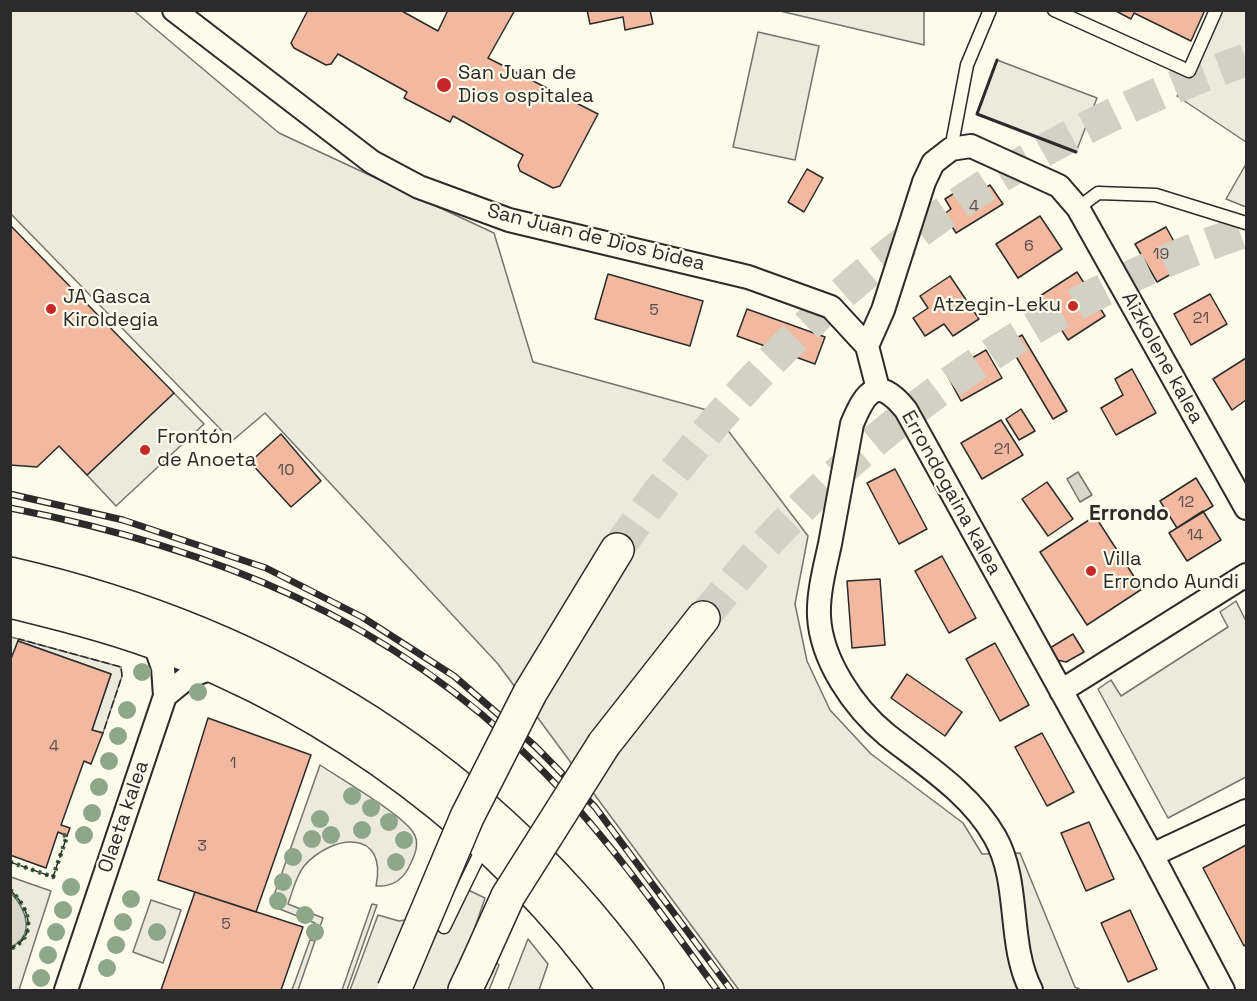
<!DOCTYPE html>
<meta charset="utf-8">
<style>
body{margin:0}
#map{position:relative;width:1257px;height:1001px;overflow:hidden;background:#fdfbea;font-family:"Space Grotesk",sans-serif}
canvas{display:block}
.frame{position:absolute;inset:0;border:12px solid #2b2b2b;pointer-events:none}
</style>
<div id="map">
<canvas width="1257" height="1001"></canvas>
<div class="frame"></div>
</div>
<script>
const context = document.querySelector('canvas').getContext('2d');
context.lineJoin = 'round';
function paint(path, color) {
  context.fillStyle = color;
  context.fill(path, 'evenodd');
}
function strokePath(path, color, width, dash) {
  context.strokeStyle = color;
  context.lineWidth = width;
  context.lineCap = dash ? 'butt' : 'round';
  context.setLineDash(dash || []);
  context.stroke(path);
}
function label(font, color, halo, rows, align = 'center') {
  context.font = font + ' "Space Grotesk",sans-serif';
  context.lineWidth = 4.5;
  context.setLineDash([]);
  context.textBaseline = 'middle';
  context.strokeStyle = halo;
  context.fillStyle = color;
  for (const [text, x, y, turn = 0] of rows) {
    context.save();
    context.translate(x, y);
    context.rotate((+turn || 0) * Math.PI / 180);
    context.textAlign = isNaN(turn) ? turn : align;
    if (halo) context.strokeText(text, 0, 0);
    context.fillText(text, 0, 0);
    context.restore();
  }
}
const green = new Path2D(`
 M133,10L279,133L494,233L533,362L714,412L808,536L795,604L807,661L830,710L871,754L963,823L982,854L1020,853L1075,987L1081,990H739L498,664L265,413L232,441L11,214V11Z
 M780,11H924V45Z
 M1220,11H1246V142L1177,96Z
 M758,32L819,46L795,160L733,147Z
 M997,60L1097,98L1076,152L977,114Z
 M1246,164V207L1226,199Z
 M174,393L204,424L116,506L87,475Z
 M1236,601L1246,621V777L1168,818L1098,689L1111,680L1121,696L1228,627L1220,612Z
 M11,637L121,667L122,676L103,733L92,730L111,674L18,641L11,661Z
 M320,765C341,779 401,814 413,832C421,843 414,857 409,867C402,881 391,887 376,886C388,828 332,834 304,866C296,876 292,893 288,904L323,918L317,935L312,933L315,923L277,908L272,901Z
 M11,877L51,891L19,990H11Z
 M151,900L181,910L163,963L133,952Z
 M372,904L377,905L347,990H342Z
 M528,939L548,964L539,990H508Z
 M310,940L315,941L298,990H292Z`);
const parking = new Path2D(`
 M443,878L485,898L471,939L499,965L489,990H350L378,915L399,921L430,916Z`);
const water = new Path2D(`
 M1078,472L1092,495L1080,502L1067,479Z
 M11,893C26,909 36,935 11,947Z`);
const building = new Path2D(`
 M308,10H400L438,31L448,10H515L488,58L598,114L560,186L553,188L520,171L518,165L523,155L453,116L450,122L404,98L407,92L338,54L331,64L326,65L294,48L291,43Z
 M587,10H650L653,24L625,30L623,17L590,24Z
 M1114,10H1205L1191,41L1134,13L1131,19Z
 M807,169L823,178L804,212L788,202Z
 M975,180L981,190L990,185L1003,204L956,233L944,214L951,209L945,199Z
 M1040,216L1062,249L1018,278L996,244Z
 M10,225L174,393L87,475L59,446L37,467L10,465Z
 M1166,227L1187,265L1157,282L1135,244Z
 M1077,272L1105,316L1068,340L1040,296Z
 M608,274L703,301L690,346L595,319Z
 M950,276L979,319L953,336L944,324L925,336L913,318L928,308L920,296Z
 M1210,294L1227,324L1191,345L1174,314Z
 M747,309L825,337L815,364L737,336Z
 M1022,335L1067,411L1053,419L1008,343Z
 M986,350L1002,378L961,401L946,373Z
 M1246,358V400L1232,410L1213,379Z
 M1132,369L1156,413L1116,435L1101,408L1123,395L1115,379Z
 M1021,409L1035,431L1019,440L1006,419Z
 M1001,420L1023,455L982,479L961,443Z
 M281,434L321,481L291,507L250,462Z
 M895,469L927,529L899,544L867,483Z
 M1196,478L1213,506L1177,528L1160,501Z
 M1047,482L1073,519L1048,536L1022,499Z
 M1203,511L1221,540L1187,561L1169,533Z
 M1095,516L1142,589L1087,625L1040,552Z
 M942,556L976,618L949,633L915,571Z
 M880,579L885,645L852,648L847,581Z
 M1073,634L1084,652L1066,662L1057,660L1050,648Z
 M18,641L111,674L92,730L103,733L91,764L84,761L61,825L70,828L67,836L58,832L46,868L10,855V661Z
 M995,643L1029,705L1000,721L966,659Z
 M907,674L962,712L945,736L891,698Z
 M208,718L311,755L256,912L158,880Z
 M1042,733L1074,792L1047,806L1015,747Z
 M1089,822L1114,879L1086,891L1061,833Z
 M1246,845V944L1244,946L1203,868Z
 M195,892L303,927L281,990H161Z
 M1130,910L1157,969L1128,982L1101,923Z`);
const motorwayTunnel = new Path2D(`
 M617,550C777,318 978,153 1246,60
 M703,618C732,583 760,548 793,516C919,389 1076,287 1246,231`);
const service = new Path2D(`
 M1054,10L1189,71L1216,10
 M951,149L967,65L990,10
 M1078,208L1098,193L1156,195L1246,223
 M444,927L484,845`);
const minor = new Path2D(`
 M174,10L372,162L419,187L509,220L748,277L831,307L867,346L878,389
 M867,346L883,310L924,182L933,163L951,149L971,146L1059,186L1078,208L1246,508
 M1061,691L1246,575
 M165,696L188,677L214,667
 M1152,855L1246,811
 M66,990L165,696L163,668L154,642
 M1031,990C1007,943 1021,883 995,837C971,794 925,765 887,735C854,708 821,660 819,616C818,593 825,567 830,544C837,504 845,464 852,424C866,390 878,375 906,410L1152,855L1223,990`);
const secondary = new Path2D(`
 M10,574C272,634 491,769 647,990
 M10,601C59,613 107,625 154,642C336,708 503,833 615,990`);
const motorway = new Path2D(`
 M530,693L617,550
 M604,744L703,618
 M465,990L476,967`);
const rail = new Path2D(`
 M10,494L123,520L266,568L362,617L454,676L535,746L595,807L731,990
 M10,508C210,547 390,618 536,764C605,833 660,912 717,990`);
const motorwayBridge = new Path2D(`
 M476,967L508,896L604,744
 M394,990L467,817L530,693`);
const hedge = new Path2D(`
 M10,862L53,877L67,836L63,835
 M10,890C29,907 39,936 10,949`);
const fence = new Path2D(`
 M18,641L19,639L121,667L122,676L103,733
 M10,862L53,877L67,836
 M10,890C29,907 39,936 10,949`);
const wall = new Path2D(`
 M997,60L977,114L1076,152`);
const trees = [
 [142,672],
 [198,692],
 [127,710],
 [118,736],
 [109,761],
 [99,787],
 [352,796],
 [371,808],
 [92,813],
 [320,819],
 [389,822],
 [362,830],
 [84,835],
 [331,835],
 [312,839],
 [404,840],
 [293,857],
 [396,862],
 [283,882],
 [71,887],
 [131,899],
 [278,901],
 [63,910],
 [305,915],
 [123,922],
 [56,932],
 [157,932],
 [315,932],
 [116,945],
 [48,955],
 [107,968],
 [41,978]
];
const markers = [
 [444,85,8,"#c62828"],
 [1073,306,6,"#c62828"],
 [51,309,6,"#c62828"],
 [145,450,6,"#c62828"],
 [1091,571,6,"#c62828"]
];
const numberNames = [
 ["4",974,207],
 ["6",1029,247],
 ["19",1161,255],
 ["5",654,311],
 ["21",1201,319],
 ["21",1002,450],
 ["10",286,471],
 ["12",1186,503],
 ["14",1195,536],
 ["4",54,747],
 ["1",233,764],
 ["3",202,847],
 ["5",226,925]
];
const poiNames = [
 ["San Juan de",458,74],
 ["Dios ospitalea",458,97],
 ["JA Gasca",63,298],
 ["Kiroldegia",63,321],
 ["Atzegin-Leku",1061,306,"right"],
 ["Frontón",157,438],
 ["de Anoeta",157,461],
 ["Villa",1103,560],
 ["Errondo Aundi",1103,583]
];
const streetNames = [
 ["San Juan de Dios bidea",596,238,14],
 ["Aizkolene kalea",1162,358,61],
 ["Errondogaina kalea",951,493,61],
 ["Olaeta kalea",124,817,-71]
];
const neighbourhoodNames = [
 ["Errondo",1129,514]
];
paint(green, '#ecebdb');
strokePath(green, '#74746e', 1.5);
paint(parking, '#eceadb');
strokePath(parking, '#74746e', 1.5);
paint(water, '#d8d7c9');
strokePath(water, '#74746e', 1.5);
paint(building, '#f2b8a0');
strokePath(building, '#2b2b2b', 1.5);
strokePath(motorwayTunnel, '#d3d1c4', 33, [33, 16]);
strokePath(service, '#2b2b2b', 15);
strokePath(minor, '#2b2b2b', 26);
strokePath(secondary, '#2b2b2b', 36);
strokePath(motorway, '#2b2b2b', 36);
strokePath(service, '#fdfbea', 12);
strokePath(minor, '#fdfbea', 22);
strokePath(secondary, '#fdfbea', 33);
strokePath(motorway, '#fdfbea', 33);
strokePath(rail, '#2b2b2b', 7);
strokePath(rail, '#fdfbea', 4.5, [14]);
strokePath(motorwayBridge, '#2b2b2b', 36, []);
strokePath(motorwayBridge, '#fdfbea', 33);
strokePath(hedge, '#34623c', 4.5, [3, 4.5]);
strokePath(fence, '#2b2b2b', 1.5, [8, 3]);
strokePath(wall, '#2b2b2b', 3);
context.fillStyle = '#8ea78a';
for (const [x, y] of trees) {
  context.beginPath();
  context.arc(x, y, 9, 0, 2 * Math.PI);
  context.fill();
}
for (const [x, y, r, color] of markers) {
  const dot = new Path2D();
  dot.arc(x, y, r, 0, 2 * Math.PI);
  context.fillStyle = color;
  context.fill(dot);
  strokePath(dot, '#fdfbea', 2);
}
label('16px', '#5d4e48', null, numberNames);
label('20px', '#2b2b2b', '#fdfbea', poiNames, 'left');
label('20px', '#2b2b2b', '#fdfbea', streetNames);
label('bold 21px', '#2b2b2b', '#fdfbea', neighbourhoodNames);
</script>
